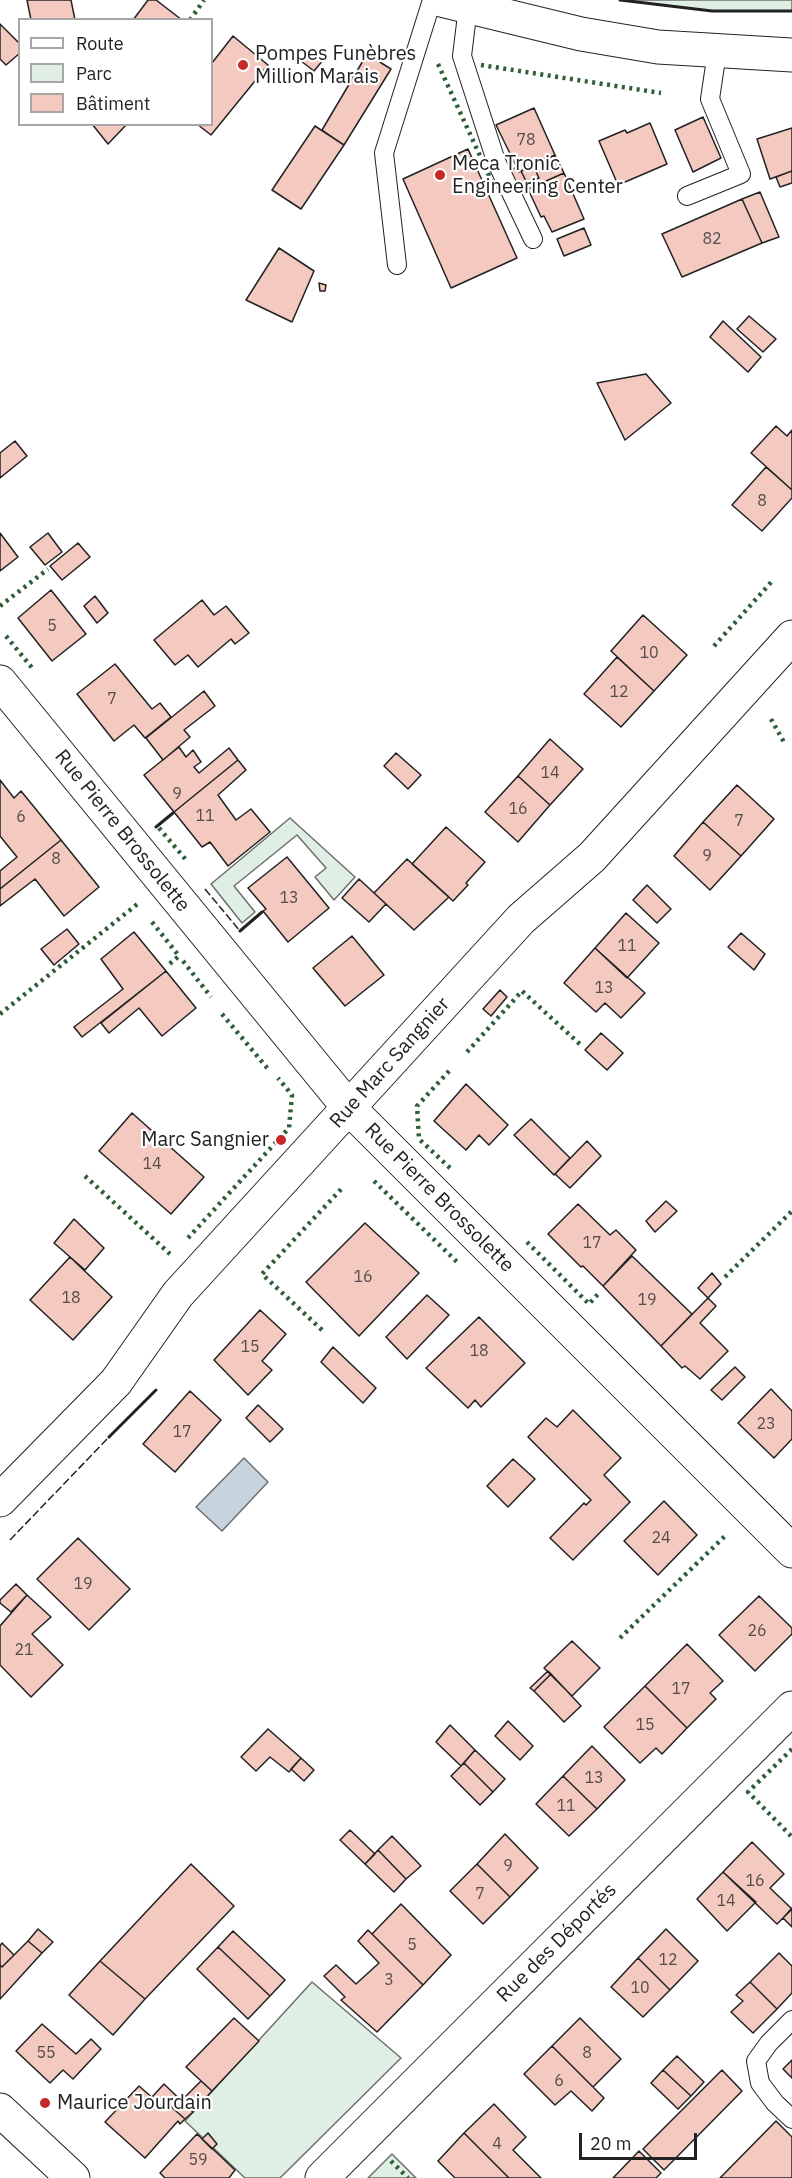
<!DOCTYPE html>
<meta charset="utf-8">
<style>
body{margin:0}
#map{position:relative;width:792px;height:2178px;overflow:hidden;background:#fff;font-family:"IBM Plex Sans",sans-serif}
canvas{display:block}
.legend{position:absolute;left:18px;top:18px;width:195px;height:108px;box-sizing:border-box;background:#fff;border:2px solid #a7a7a7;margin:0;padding:8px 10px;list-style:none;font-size:18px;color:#222}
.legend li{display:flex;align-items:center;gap:12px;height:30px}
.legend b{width:30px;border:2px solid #a7a7a7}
.scale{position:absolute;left:579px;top:2133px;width:118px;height:27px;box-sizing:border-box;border:3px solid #222;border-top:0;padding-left:8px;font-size:18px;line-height:21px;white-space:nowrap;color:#222;-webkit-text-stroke:4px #fff;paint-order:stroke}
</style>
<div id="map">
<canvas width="792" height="2178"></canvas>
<ul class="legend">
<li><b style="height:8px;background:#fff"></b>Route</li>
<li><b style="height:16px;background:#e0efe3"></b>Parc</li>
<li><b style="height:16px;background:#f3c9c0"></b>Bâtiment</li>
</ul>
<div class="scale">20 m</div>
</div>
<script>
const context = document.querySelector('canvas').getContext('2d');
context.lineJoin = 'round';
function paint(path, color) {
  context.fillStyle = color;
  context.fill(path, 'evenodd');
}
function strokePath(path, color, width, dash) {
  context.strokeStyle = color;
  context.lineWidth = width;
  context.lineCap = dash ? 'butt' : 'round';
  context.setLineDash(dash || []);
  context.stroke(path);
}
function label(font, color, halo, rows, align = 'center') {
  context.font = font + ' "IBM Plex Sans",sans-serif';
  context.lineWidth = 4.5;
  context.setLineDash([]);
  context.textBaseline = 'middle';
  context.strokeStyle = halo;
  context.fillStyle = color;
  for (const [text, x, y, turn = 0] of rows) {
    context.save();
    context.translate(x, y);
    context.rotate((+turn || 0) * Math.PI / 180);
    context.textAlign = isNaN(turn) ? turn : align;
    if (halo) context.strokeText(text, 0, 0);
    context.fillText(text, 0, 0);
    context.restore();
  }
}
const green = new Path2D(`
 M620,0H792V11H712Z
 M290,818L355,877L334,900L315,877L326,868L297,835L234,886L255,912L242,923L211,884Z
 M312,1982L401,2058L280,2178H245L185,2121Z
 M392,2154L416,2178H368Z`);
const water = new Path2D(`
 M244,1458L268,1482L222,1531L196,1507Z`);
const building = new Path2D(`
 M27,0H71L75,20H31Z
 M148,0H156L182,20H133Z
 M0,24L20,44V53L6,65L0,59Z
 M233,36L268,65L211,135L197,124H212V63Z
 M311,48L324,59L314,71L301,61Z
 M367,54L391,69L344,145L322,130Z
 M534,108L555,155L519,172L496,125Z
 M703,117L721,158L693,172L675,130Z
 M650,123L667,164L618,185L599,141L625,130L627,133Z
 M92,124H127L108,144Z
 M315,126L344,145L301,209L272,190Z
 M792,128V171L770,179L757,139Z
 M468,149L517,258L451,288L403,179Z
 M555,155L564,173L528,189L525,184L539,178L533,165Z
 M533,165L539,178L527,183L521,171Z
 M517,167L519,172L521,171L527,183L517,187L509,171Z
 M792,171V183L780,187L776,177Z
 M564,173L584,219L552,232L544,216L541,217L528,189Z
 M760,192L779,237L762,243L742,199Z
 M742,199L762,243L682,277L662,234Z
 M584,228L591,245L564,256L557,239Z
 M279,248L314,271L292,322L246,300Z
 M319,283L326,285L325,291H320Z
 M749,316L776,339L763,352L737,329Z
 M723,321L761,357L748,372L710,337Z
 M646,374L671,403L625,440L597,383Z
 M776,426L787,436L792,430V490L751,453Z
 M15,441L27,456L0,478V453Z
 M766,467L792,490V498L762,531L732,505Z
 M0,533L18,557L0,571Z
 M48,533L62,552L45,565L30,547Z
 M78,543L90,557L62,580L50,566Z
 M51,590L86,634L52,661L18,618Z
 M95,596L108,613L97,623L84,606Z
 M202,600L214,615L226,606L249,633L235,644L231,639L198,667L188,655L175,665L154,640Z
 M643,615L687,655L654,691L611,651Z
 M617,657L654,691L621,727L584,694Z
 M115,664L152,709L160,703L171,717L145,738L134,725L114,741L77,694Z
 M204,691L215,706L184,730L190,737L163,760L146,738Z
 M550,739L583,769L550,805L518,776Z
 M179,747L186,757L193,750L201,762L194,767L199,773L229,748L238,760L174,812L144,775Z
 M396,753L421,775L408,789L384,766Z
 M238,760L246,770L218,795L236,820L251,809L270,832L228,866L210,842L202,847L174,812Z
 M518,776L550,805L518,842L485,812Z
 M0,780L14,798L21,791L61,840L0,889V871L17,857L0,836Z
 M737,785L774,819L741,856L703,822Z
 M703,822L741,856L710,890L674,856Z
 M446,827L485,862L466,883L468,885L453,901L412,864Z
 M61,840L99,887L64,916L35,879L0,906V889Z
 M287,857L329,908L288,942L263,911L266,909L248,888Z
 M407,859L449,897L414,930L374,893Z
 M359,879L386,904L369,922L342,898Z
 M647,885L671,909L657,923L633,900Z
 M626,913L659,943L627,978L595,948Z
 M67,929L79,944L54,965L41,949Z
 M134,932L166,971L82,1037L74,1027L123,989L101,959Z
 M741,933L765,954L754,970L728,947Z
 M352,936L384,975L345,1006L313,968Z
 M595,948L645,993L621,1018L605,1003L596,1012L564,983Z
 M166,971L196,1008L162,1036L139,1008L109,1033L101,1023Z
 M500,990L507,997L491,1016L483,1009Z
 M601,1033L623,1053L607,1070L585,1050Z
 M466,1084L508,1125L489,1145L479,1135L466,1150L434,1121Z
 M132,1113L204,1177L171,1214L99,1151Z
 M531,1119L570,1158L554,1175L514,1135Z
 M587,1141L601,1156L570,1188L555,1174Z
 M666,1201L677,1211L655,1232L646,1221Z
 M578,1204L610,1235L616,1230L636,1250L603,1286L583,1266L581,1267L548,1234Z
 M74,1219L104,1248L85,1270L54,1243Z
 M365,1223L419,1273L359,1336L306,1282Z
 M632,1256L692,1314L661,1346L603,1286Z
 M70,1257L112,1297L73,1340L30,1300Z
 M712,1273L721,1284L708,1298L698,1288Z
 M427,1295L449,1315L407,1359L386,1337Z
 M708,1298L716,1306L700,1323L728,1351L700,1379L685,1366L682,1368L661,1346Z
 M260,1310L286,1334L262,1361L272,1370L248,1395L214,1360Z
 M479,1317L525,1363L481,1407L475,1400L468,1408L426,1368Z
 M333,1347L376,1388L363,1403L321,1362Z
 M735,1367L745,1377L722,1400L711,1390Z
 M771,1389L792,1411V1439L774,1458L738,1423Z
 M190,1391L221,1420L175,1472L143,1444Z
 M258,1405L283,1429L270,1442L246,1418Z
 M573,1410L621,1458L604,1475L630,1502L573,1560L550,1538L584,1503L586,1505L591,1500L528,1437L546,1418L557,1427Z
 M513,1459L535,1479L508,1507L487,1486Z
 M664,1501L697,1535L658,1575L624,1541Z
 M78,1538L130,1589L89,1630L37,1579Z
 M16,1584L27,1595L11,1612L0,1603V1600Z
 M27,1595L51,1617L32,1634L63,1665L31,1697L0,1665V1626Z
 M759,1596L792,1628V1634L755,1671L719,1635Z
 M572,1641L600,1668L572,1696L544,1668Z
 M687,1644L723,1681L710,1693L716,1699L687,1728L645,1686Z
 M548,1671L551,1674L534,1691L530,1688Z
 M551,1674L581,1706L564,1722L534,1691Z
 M645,1686L687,1728L662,1754L656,1748L640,1763L604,1727Z
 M508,1721L533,1746L520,1760L495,1736Z
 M450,1725L475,1750L461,1766L436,1742Z
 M268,1729L301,1758L289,1772L270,1757L256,1771L241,1757Z
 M592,1746L625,1780L597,1809L563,1776Z
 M475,1750L505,1779L493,1792L464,1763Z
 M301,1758L314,1770L304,1781L291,1769Z
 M464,1763L493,1792L480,1805L451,1776Z
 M563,1776L597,1809L569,1836L536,1804Z
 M350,1830L375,1854L365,1864L340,1840Z
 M505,1834L538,1868L510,1897L477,1864Z
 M392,1836L421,1866L406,1879L378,1850Z
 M752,1842L784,1874L770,1888L792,1909L777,1924L723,1872Z
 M378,1850L406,1879L394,1892L365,1864Z
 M191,1864L234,1906L145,1999L100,1961Z
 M477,1864L510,1897L483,1924L450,1891Z
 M723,1872L756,1902L727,1931L697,1899Z
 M401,1904L451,1955L423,1985L372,1934Z
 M792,1908V1927L783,1918Z
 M38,1929L53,1942L42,1953L28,1941Z
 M666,1929L698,1961L670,1990L638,1958Z
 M368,1930L423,1985L377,2032L341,2000L345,1997L324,1976L336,1965L356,1984L379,1963L358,1941Z
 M233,1931L285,1980L270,1996L218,1947Z
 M28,1941L42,1953L0,1999V1965L2,1967Z
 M2,1943L14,1955L2,1967L0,1965V1946Z
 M218,1947L270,1996L248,2019L197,1969Z
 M779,1953L792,1966V1993L777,2009L750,1982Z
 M638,1958L670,1990L643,2017L611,1987Z
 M100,1961L145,1999L113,2035L69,1995Z
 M750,1982L777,2009L753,2033L731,2012L743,2001L736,1995Z
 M234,2018L259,2041L212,2091L186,2067Z
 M580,2018L621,2059L593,2087L552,2046Z
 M42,2024L76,2054L91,2039L101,2049L73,2079L63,2070L50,2083L16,2051Z
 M552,2046L604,2098L592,2111L571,2091L555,2105L524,2074Z
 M677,2056L704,2082L691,2096L663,2070Z
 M792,2060V2078L783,2069Z
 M663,2070L691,2096L678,2109L651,2083Z
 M722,2070L742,2091L664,2170L643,2149Z
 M201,2081L212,2091L193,2112L181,2101Z
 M164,2084L193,2112L185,2119L168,2104L164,2108L152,2097Z
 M139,2086L164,2108L168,2104L185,2119L180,2124L178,2121L145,2158L105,2122Z
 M494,2104L526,2137L513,2150L541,2178H509L464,2133Z
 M776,2121L792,2137V2178H720Z
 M208,2133L217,2144L212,2149L202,2139Z
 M464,2133L509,2178H455L438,2161Z
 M197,2134L235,2170L229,2178H165L160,2173Z
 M639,2151L661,2173L656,2178H613Z`);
const service = new Path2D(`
 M468,7L462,56L496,161L533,239
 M687,196L741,174L710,99L717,52
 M397,265L384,153L432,0
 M792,2020L769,2043L756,2061L760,2083L775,2103L792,2119`);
const minor = new Path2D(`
 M0,682L349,1108L792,1551
 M322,2178L792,1708`);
const tertiary = new Path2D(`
 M441,0L581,34L658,47L792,55
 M0,1500L116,1382L178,1294L521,919L592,857L792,637`);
const secondary = new Path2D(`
 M0,2110L73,2178`);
const hedge = new Path2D(`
 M190,20L204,0
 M438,64L497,193
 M481,65L661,93
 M0,606L48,569
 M6,636L33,669
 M714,646L774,579
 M771,719L785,744
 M159,828L187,861
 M152,922L179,956L167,966
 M183,961L211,997
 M0,1014L140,902
 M222,1014L268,1069
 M467,1052L522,991L583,1047
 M450,1168L419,1139L417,1106L451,1069
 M85,1176L170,1254
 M374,1181L458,1263
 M188,1238L289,1128L292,1095L278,1078
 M527,1242L589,1304L599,1293
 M725,1277L792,1211
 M322,1330L262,1274L344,1186
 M620,1638L726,1535
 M792,1749L748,1792L792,1837
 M391,2161L408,2178`);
const fence = new Path2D(`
 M205,889L240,931
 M10,1540L109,1437`);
const wall = new Path2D(`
 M620,0L712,11H792
 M156,827L173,813
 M240,931L262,912
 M109,1437L156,1390`);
const markers = [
 [243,65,6,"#c62828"],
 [440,175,6,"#c62828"],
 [281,1140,6,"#c62828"],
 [45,2103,6,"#c62828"]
];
const numberNames = [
 ["78",526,140],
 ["82",712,239],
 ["8",762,501],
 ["5",52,626],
 ["10",649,653],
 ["12",619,692],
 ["7",112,699],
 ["14",550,773],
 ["9",177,794],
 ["16",518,809],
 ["11",205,816],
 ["6",21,817],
 ["7",739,821],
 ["9",707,856],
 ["8",56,859],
 ["13",289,898],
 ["11",627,946],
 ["13",604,988],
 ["14",152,1164],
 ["17",592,1243],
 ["16",363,1277],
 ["18",71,1298],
 ["19",647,1300],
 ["15",250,1347],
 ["18",479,1351],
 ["23",766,1424],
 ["17",182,1432],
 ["24",661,1538],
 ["19",83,1584],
 ["26",757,1631],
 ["21",24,1650],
 ["17",681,1689],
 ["15",645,1725],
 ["13",594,1778],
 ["11",566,1806],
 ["9",508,1866],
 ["16",755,1881],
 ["7",480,1894],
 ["14",726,1901],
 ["5",412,1945],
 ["12",668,1960],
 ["3",389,1980],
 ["10",640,1988],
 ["55",46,2053],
 ["8",587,2053],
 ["6",559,2081],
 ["4",497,2144],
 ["59",198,2160]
];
const poiNames = [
 ["Pompes Funèbres",255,54],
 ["Million Marais",255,77],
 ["Meca Tronic",452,164],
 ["Engineering Center",452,187],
 ["Marc Sangnier",269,1140,"right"],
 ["Maurice Jourdain",57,2103]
];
const streetNames = [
 ["Rue Pierre Brossolette",122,831,51],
 ["Rue Marc Sangnier",390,1063,-48],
 ["Rue Pierre Brossolette",439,1198,45],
 ["Rue des Déportés",557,1943,-45]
];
paint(green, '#e0efe3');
strokePath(green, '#6f6f6f', 1.5);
paint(water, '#c7d3dd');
strokePath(water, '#6f6f6f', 1.5);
paint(building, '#f3c9c0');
strokePath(building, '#222', 1.5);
strokePath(service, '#222', 20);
strokePath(minor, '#222', 35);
strokePath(tertiary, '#222', 35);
strokePath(secondary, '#222', 35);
strokePath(service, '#fff', 18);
strokePath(minor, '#fff', 33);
strokePath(tertiary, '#fff', 33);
strokePath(secondary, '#fff', 33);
strokePath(hedge, '#2f5e38', 4.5, [3, 4.5]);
strokePath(fence, '#222', 1.5, [8, 3]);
strokePath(wall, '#222', 3);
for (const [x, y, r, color] of markers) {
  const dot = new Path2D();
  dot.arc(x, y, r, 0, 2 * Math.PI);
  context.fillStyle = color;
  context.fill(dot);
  strokePath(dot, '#fff', 2);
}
label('16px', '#564c4a', null, numberNames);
label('20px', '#222', '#fff', poiNames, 'left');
label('20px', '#222', '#fff', streetNames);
</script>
